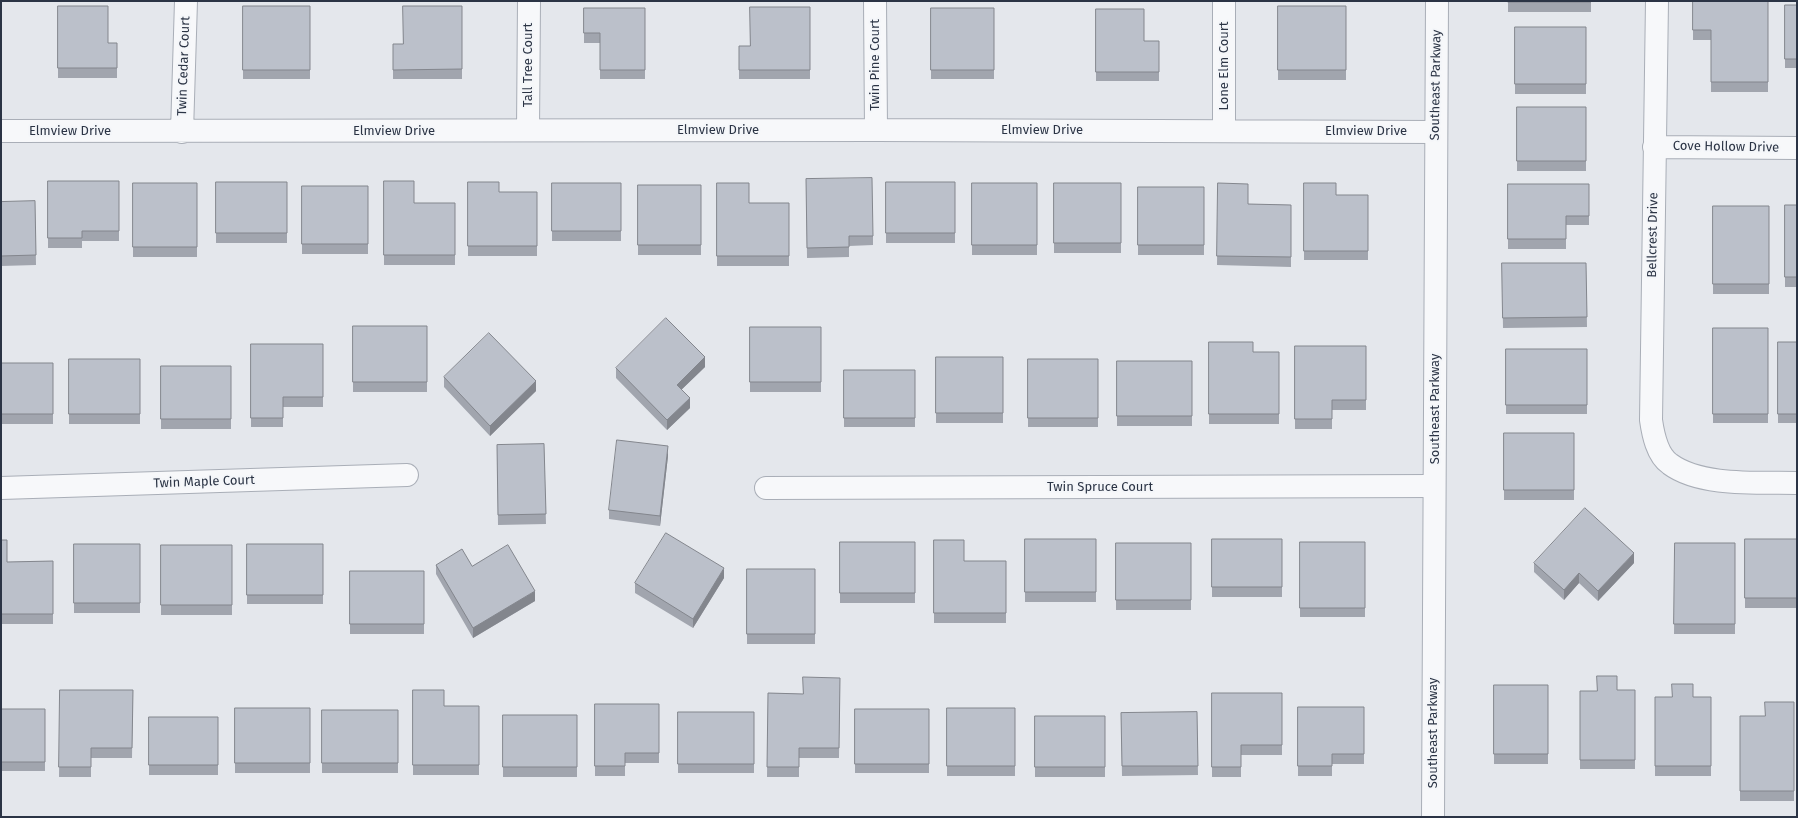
<!DOCTYPE html>
<style>
body{margin:0}
#map{position:relative;width:1798px;height:818px;overflow:hidden;background:#e4e7ec;font-family:"Fira Sans",sans-serif}
canvas{display:block}
.frame{position:absolute;inset:0;border:2px solid #2b3445;pointer-events:none}
</style>
<div id="map">
<canvas width="1798" height="818"></canvas>
<div class="frame"></div>
</div>
<script>
const context = document.querySelector('canvas').getContext('2d');
context.lineJoin = 'round';
function strokePath(path, color, width, dash) {
  context.strokeStyle = color;
  context.lineWidth = width;
  context.lineCap = dash ? 'butt' : 'round';
  context.setLineDash(dash || []);
  context.stroke(path);
}
function paint(path, color) {
  context.fillStyle = color;
  context.fill(path, 'evenodd');
}
function label(font, color, halo, rows, align = 'center') {
  context.font = font + ' "Fira Sans",sans-serif';
  context.lineWidth = 4;
  context.setLineDash([]);
  context.textBaseline = 'middle';
  context.strokeStyle = halo;
  context.fillStyle = color;
  for (const [text, x, y, turn = 0] of rows) {
    context.save();
    context.translate(x, y);
    context.rotate((+turn || 0) * Math.PI / 180);
    context.textAlign = isNaN(turn) ? turn : align;
    if (halo) context.strokeText(text, 0, 0);
    context.fillText(text, 0, 0);
    context.restore();
  }
}
const minor = new Path2D(`
 M875,1L876,130
 M1224,1V131
 M1657,1L1651,420C1653,434 1657,455 1670,464C1701,487 1760,482 1797,483
 M528,130L529,1
 M1,131L876,130L1435,132
 M182,132L186,1
 M1654,147L1797,148
 M1,488L407,475
 M766,488L1434,486`);
const tertiary = new Path2D(`
 M1433,817L1437,1`);
const wall = new Path2D(`
 M1326,1H1377V2H1326Z
 M1508,1H1591V12H1508Z
 M1693,1H1768V92H1711V40H1693Z
 M1785,5H1797V68H1785Z
 M58,6L108,43H117V78H58Z
 M243,6H310V79H243Z
 M462,6V79H393V44H403Z
 M1278,6H1346V80H1278Z
 M810,7V79H739V46H750Z
 M584,8H645V79H600V43H584Z
 M931,8H994V79H931Z
 M1096,9L1144,41H1159V81H1096Z
 M1515,27H1586V94H1515Z
 M1517,107H1586V171H1517Z
 M806,179L873,236V245L849,246V257L807,258Z
 M48,181H119V241H82V248H48Z
 M384,181L414,203H455V265H384Z
 M216,182H287V243H216Z
 M468,182L499,192H537V256H468Z
 M886,182H955V243H886Z
 M133,183H197V257H133Z
 M552,183H621V241H552Z
 M717,183L749,203H789V266H717Z
 M972,183H1037V255H972Z
 M1054,183H1121V253H1054Z
 M1218,183L1248,204L1291,205V267L1217,265Z
 M1304,183L1336,195H1368V260H1304Z
 M1508,184H1589V225H1566V249H1508Z
 M638,185H701V255H638Z
 M302,186H368V254H302Z
 M1138,187H1204V255H1138Z
 M35,201L36,265L1,266V202Z
 M1785,205H1797V287H1785Z
 M1713,206H1769V294H1713Z
 M1502,263H1586L1587,327L1503,328Z
 M353,326H427V392H353Z
 M750,327H821V392H750Z
 M1713,328H1768V423H1713Z
 M1209,342L1253,352H1279V424H1209Z
 M1778,342H1797V423H1778Z
 M251,344H323V407H283V427H251Z
 M1295,346H1366V410H1332V429H1295Z
 M1506,349H1587V414H1506Z
 M936,357H1003V423H936Z
 M69,359H140V424H69Z
 M1028,359H1098V427H1028Z
 M1117,361H1192V426H1117Z
 M1,363H53V424H1Z
 M161,366H231V429H161Z
 M705,367L681,390L690,408L667,430L616,378V368Z
 M844,370H915V427H844Z
 M444,377L536,391L490,436L444,387Z
 M1504,433H1574V500H1504Z
 M544,444L546,524L498,525L497,445Z
 M668,456L660,526L609,519V510Z
 M1025,539H1096V602H1025Z
 M1212,539H1282V597H1212Z
 M1745,539H1797V608H1745Z
 M1,540L7,562L53,561V624H1Z
 M934,540L964,561H1006V623H934Z
 M840,542H915V603H840Z
 M1300,542H1365V617H1300Z
 M1116,543H1191V610H1116Z
 M1675,543H1735V634H1674Z
 M74,544H140V613H74Z
 M247,544H323V604H247Z
 M161,545H232V615H161Z
 M1534,563H1634L1598,601L1579,583L1564,600L1534,572Z
 M436,565L535,601L473,638L436,574Z
 M747,569H815V644H747Z
 M350,571H424V634H350Z
 M724,578L693,628L635,593V583Z
 M840,678L839,758H799V777H767L768,693L803,694Z
 M1494,685H1548V764H1494Z
 M60,690H133L132,758H91V777H59Z
 M413,690L444,706H479V775H413Z
 M1617,690H1635V769H1580V691H1597Z
 M1212,693H1282V755H1241V777H1212Z
 M1655,697H1711V776H1655Z
 M1794,702V801H1740V716H1765Z
 M595,704H659V763H625V776H595Z
 M1298,707H1364V764H1332V776H1298Z
 M235,708H310V773H235Z
 M947,708H1015V776H947Z
 M1,709H45V771H1Z
 M855,709H929V773H855Z
 M322,710H398V773H322Z
 M678,712H754V773H678Z
 M1197,712L1198,775L1122,776L1121,713Z
 M503,715H577V777H503Z
 M1035,716H1105V777H1035Z
 M149,717H218V775H149Z`);
const shadedWall = new Path2D(`
 M705,357V367L677,394V385Z
 M536,381V391L490,436V426Z
 M690,398V408L667,430V420Z
 M668,446V456L660,526V516Z
 M1634,553V563L1598,601V591Z
 M724,568V578L693,628V619Z
 M1579,573V583L1564,600V590Z
 M535,591V601L473,638V628Z`);
const building = new Path2D(`
 M1508,1H1591V2H1508Z
 M1693,1H1768V82H1711V30H1693Z
 M1785,5H1797V59H1785Z
 M58,6H108V43H117V68H58Z
 M243,6H310V70H243Z
 M403,6H462V69L393,70V44H403Z
 M1278,6H1346V70H1278Z
 M750,7H810V70H739V46H750Z
 M584,8H645V70H600V33H584Z
 M931,8H994V70H931Z
 M1096,9H1144V41H1159V72H1096Z
 M1515,27H1586V84H1515Z
 M1517,107H1586V161H1517Z
 M872,178L873,236H849V247L807,248L806,179Z
 M48,181H119V231H82V238H48Z
 M384,181H414V203H455V255H384Z
 M216,182H287V233H216Z
 M468,182H499V192H537V246H468Z
 M886,182H955V233H886Z
 M133,183H197V247H133Z
 M552,183H621V231H552Z
 M717,183H749V203H789V256H717Z
 M972,183H1037V245H972Z
 M1054,183H1121V243H1054Z
 M1218,183L1248,184V204L1291,205V257L1217,256Z
 M1304,183H1336V195H1368V251H1304Z
 M1508,184H1589V216H1566V239H1508Z
 M638,185H701V245H638Z
 M302,186H368V244H302Z
 M1138,187H1204V245H1138Z
 M35,201L36,255L1,256V202Z
 M1785,205H1797V277H1785Z
 M1713,206H1769V284H1713Z
 M1502,263H1586L1587,317L1503,318Z
 M666,318L705,357L677,385L690,398L667,420L616,368Z
 M353,326H427V382H353Z
 M750,327H821V382H750Z
 M1713,328H1768V414H1713Z
 M489,333L536,381L490,426L444,377Z
 M1209,342H1253V352H1279V414H1209Z
 M1778,342H1797V414H1778Z
 M251,344H323V397H283V418H251Z
 M1295,346H1366V400H1332V419H1295Z
 M1506,349H1587V405H1506Z
 M936,357H1003V413H936Z
 M69,359H140V414H69Z
 M1028,359H1098V418H1028Z
 M1117,361H1192V416H1117Z
 M1,363H53V414H1Z
 M161,366H231V419H161Z
 M844,370H915V418H844Z
 M1504,433H1574V490H1504Z
 M617,440L668,446L660,516L609,510Z
 M544,444L546,514L498,515L497,445Z
 M1585,508L1634,553L1598,591L1579,573L1564,590L1534,563Z
 M666,533L724,568L693,619L635,583Z
 M1025,539H1096V592H1025Z
 M1212,539H1282V587H1212Z
 M1745,539H1797V598H1745Z
 M1,540H7V562L53,561V614H1Z
 M934,540H964V561H1006V613H934Z
 M840,542H915V593H840Z
 M1300,542H1365V608H1300Z
 M1116,543H1191V600H1116Z
 M1675,543H1735V624H1674Z
 M74,544H140V603H74Z
 M247,544H323V595H247Z
 M161,545H232V605H161Z
 M508,545L535,591L473,628L436,565L462,549L472,566Z
 M747,569H815V634H747Z
 M350,571H424V624H350Z
 M1597,676H1617V690H1635V760H1580V691H1597Z
 M803,677L840,678L839,748H799V767H767L768,693L803,694Z
 M1672,684H1693V697H1711V766H1655V697H1672Z
 M1494,685H1548V754H1494Z
 M60,690H133L132,748H91V767H59Z
 M413,690H444V706H479V765H413Z
 M1212,693H1282V745H1241V767H1212Z
 M1765,702H1794V791H1740V716H1765Z
 M595,704H659V753H625V766H595Z
 M1298,707H1364V754H1332V766H1298Z
 M235,708H310V763H235Z
 M947,708H1015V766H947Z
 M1,709H45V762H1Z
 M855,709H929V764H855Z
 M322,710H398V763H322Z
 M678,712H754V764H678Z
 M1197,712L1198,766H1122L1121,713Z
 M503,715H577V767H503Z
 M1035,716H1105V767H1035Z
 M149,717H218V765H149Z`);
const streetNames = [
 ["Tall Tree Court",528,65,-90],
 ["Twin Pine Court",875,65,-90],
 ["Twin Cedar Court",184,66,-88],
 ["Lone Elm Court",1224,66,-90],
 ["Southeast Parkway",1436,85,-89],
 ["Elmview Drive",718,130],
 ["Elmview Drive",1042,130],
 ["Elmview Drive",70,131],
 ["Elmview Drive",394,131],
 ["Elmview Drive",1366,131],
 ["Cove Hollow Drive",1726,147,1],
 ["Bellcrest Drive",1653,235,-89],
 ["Southeast Parkway",1435,409,-90],
 ["Twin Maple Court",204,482,-2],
 ["Twin Spruce Court",1100,487],
 ["Southeast Parkway",1433,733,-90]
];
strokePath(minor, '#a9aeb7', 24);
strokePath(tertiary, '#a9aeb7', 24);
strokePath(minor, '#f7f8fa', 22);
strokePath(tertiary, '#f7f8fa', 22);
paint(wall, '#a1a5ae');
paint(shadedWall, '#83868d');
paint(building, '#bbc0ca');
strokePath(building, '#83868d', 1);
label('13px', '#2b3445', '#f4f6f9', streetNames);
</script>
